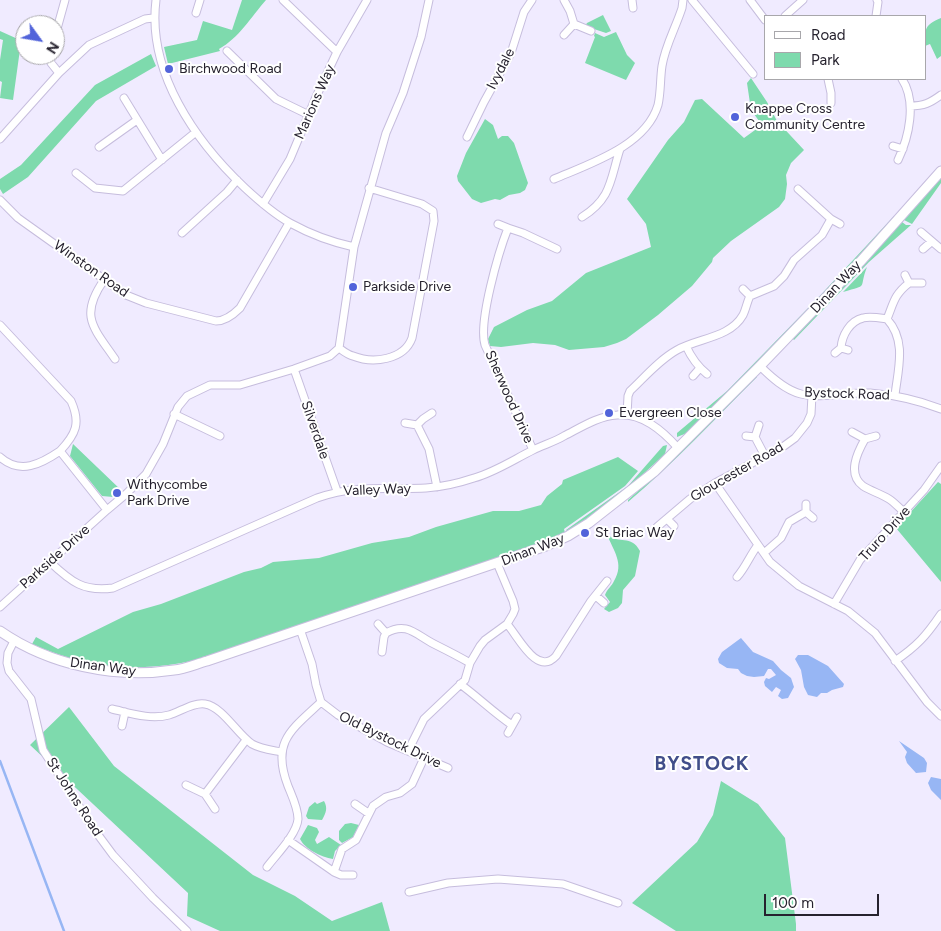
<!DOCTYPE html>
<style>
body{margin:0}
#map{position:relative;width:941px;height:931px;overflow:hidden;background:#f0ebff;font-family:Figtree,sans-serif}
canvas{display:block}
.legend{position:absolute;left:764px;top:15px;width:162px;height:65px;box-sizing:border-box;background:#fff;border:1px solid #a8a7ab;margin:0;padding:6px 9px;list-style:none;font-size:15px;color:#26222e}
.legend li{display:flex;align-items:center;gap:10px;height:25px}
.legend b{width:25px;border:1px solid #a8a7ab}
.north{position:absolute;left:15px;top:15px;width:50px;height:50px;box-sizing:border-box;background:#fff;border:1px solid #a8a7ab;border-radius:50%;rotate:122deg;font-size:14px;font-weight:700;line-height:20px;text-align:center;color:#26222e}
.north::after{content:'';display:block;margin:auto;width:18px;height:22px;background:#5264da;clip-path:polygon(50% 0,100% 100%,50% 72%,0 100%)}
.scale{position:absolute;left:764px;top:894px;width:115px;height:22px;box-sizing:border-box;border:2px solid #26222e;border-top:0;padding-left:6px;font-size:15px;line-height:18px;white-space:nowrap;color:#26222e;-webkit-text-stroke:4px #fff;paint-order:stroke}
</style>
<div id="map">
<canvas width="941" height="931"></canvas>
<ul class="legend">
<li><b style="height:6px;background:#fff"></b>Road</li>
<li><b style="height:14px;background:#7edaad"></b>Park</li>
</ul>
<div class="north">N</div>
<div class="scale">100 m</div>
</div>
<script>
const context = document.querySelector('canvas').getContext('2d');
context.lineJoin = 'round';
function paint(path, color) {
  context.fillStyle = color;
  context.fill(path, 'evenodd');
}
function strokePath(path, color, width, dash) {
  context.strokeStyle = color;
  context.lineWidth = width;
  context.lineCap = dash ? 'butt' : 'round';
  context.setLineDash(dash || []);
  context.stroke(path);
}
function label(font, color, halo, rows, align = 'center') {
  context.font = font + ' Figtree,sans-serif';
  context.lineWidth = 4;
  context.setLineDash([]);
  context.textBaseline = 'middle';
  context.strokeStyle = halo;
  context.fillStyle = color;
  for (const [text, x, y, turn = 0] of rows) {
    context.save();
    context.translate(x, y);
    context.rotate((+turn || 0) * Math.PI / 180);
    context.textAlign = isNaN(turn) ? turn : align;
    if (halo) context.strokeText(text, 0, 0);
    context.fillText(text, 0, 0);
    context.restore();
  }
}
const green = new Path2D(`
 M242,0H266C251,17 239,38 219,49L220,51L168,64L164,47L197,40L203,21L232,30Z
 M603,15L611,31L606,33L585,26L587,23Z
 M941,18V56L937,59L930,44L925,46C925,29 924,25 941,18Z
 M0,31L20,40L21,42L13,100L0,98L2,82L0,81V60L3,40L0,39Z
 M616,32L627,55L635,63L626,80L585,63L595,37L594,36L595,33L604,37Z
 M151,54L156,66L96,101L28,177L3,194L0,189V179L21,165L95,85Z
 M751,78L767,102L777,121L804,150L791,163L786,175L787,184L785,199L779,207L731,241L713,258L712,262L692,286L658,315L626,339L617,343L604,347L569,350L555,345L533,343L501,347L490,346L488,339L494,327L527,310L552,301L586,273L651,247L646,224L627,199L668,140L684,122L695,100L702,99L744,138L762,125L751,110L747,83Z
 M485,119L493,125L498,139L502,136H508L514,143L528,183L525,190L520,193L509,195L500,200L495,199L481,203L472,199L458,181L457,176L466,153Z
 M941,177V183L912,224L904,220Z
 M894,216L895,217L816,302L815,301Z
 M902,222L906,225H911L869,262L794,340L793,339Z
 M867,267C858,290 870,284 843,292Z
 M813,303L814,304L798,321L687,433L677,437V433L727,391Z
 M756,377H757C715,419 674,463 628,502V500L665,467Z
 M73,444L121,490L113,497L102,496L70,456Z
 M667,445L665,454L627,489L568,532L566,530L628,486L663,446Z
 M618,457L638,471L625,486L564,529L565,533L548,541L196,660C136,673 88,669 32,644L36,637L58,649L133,612L161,604L244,572L261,568L273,562L319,558L372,543L409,537L436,527L493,511H519L541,505L547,496L562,484L563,480Z
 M938,482L941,484V582L896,528Z
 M607,534C619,545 631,534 640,551L635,576L623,590L622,603L618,608L609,612L604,609L610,602L605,595C607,589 612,586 614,581C625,563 613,551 607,534Z
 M69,707L114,766L253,875L295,896L332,921L382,902L390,931H220L187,916L188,893L30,745Z
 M721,781L758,804L785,838L796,924V931H676L632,903L697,842L713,815Z
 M324,801C328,808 326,813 322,820L308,819L306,816L309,807L315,802L317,804Z
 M351,823L359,825L353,837L342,843L339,840V831L345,824Z
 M308,825L317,828L319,832L315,840L317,844L329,837L341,845L335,851L333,859C321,857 305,849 300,839Z`);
const water = new Path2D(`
 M741,638L753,652L773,661L781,670L791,678L794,687L788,698L782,699L778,696L781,690L776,687L772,692L765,686L764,682L766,678L769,679L776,675L771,669H768L764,676L754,677L747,676L741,673L738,669L727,668L719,663L718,659L722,652Z
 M798,655H808L828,666L844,684L843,687L832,690L827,693H821L817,697L808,695L804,687L801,670L795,659Z
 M899,741L924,758L927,763L926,772L916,773L907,763L905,757L907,752Z
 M931,777L941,779V800L931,790L928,783Z`);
const stream = new Path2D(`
 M0,761L64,931`);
const minor = new Path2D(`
 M156,0C147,72 195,141 245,188C259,201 274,214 290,223C310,234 331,242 354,247
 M283,0L337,52
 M564,0L570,11L574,24L591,31
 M632,0L633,8
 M692,0L753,74
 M750,0L765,20
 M196,13L200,0
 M785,16L803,0
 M876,16L878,2L877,0
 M564,35L574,24
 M55,36L65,0
 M227,51L276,99L309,115
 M50,55L51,63L59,73
 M828,79L831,93V103
 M124,98L162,160
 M910,106C924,106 930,103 941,95
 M467,137L484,102L511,53L524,12L532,0
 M0,139L59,73L89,45L145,19L153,18
 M893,146L903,149
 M99,147L137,120
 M898,160C909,137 917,102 902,79
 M76,173L95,188L123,191L196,132
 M554,179C589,164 646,146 658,105C661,92 660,79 662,66C665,46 676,27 682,8L683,0
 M798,189L831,219
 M0,200L18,218L126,295L146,303L216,321C225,321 234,314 240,308L289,223
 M263,204L290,159L316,97L337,52L367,0
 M582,217C612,198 610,180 620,149
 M498,224L508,228
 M921,232L941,249
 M182,233L227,192L237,180
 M923,249L931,242
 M905,275L909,283H922
 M104,280C79,316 93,327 115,359
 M750,296L774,286L784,276L794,260L822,235L831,219L840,224
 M887,319C894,302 894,295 909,283
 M0,325L71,401C81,423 76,434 60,451L107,510
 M686,346C691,357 697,366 707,374
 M339,348C343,351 348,355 353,356C373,364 404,360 412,338L434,221L433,211L422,204L369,188
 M841,348C842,335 850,321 863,318C870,316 880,318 887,319C907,341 898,369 895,395
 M835,353L841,348L848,350
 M760,366C771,377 785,390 801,394C820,399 849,392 870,393C895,395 918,400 941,409
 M294,369L337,491
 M693,376L700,368
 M432,413L423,419L417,425L429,449L437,487
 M174,414L220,436
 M627,415L628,396L630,391C645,377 659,360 677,350C698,338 730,338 743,315C746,309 747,302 750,296L743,289
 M405,423L417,425
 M759,425L755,437L765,456
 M852,432L865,439L876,436
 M746,436L755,437
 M865,439C857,453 847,474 863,486C871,491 881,494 889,499C894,502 899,508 904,512
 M533,450L485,345C478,322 499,251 508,228L523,233L557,249
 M0,457C20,475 41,464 60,451
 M715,483L770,562L799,586L848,611L875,633L927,702L941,716
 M806,504V512L813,518
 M667,519L674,526
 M657,527L690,499L715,483L784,446L795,438L807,423L811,414L812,395
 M764,553L781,538L789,522L806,512
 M50,562C71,582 84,592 113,588L317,498C358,484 385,490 426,488C442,487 459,483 474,478C495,472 513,460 533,450C543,445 554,442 564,436C580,428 598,416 617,415C642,413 662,430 678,448
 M737,577C746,567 750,555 758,545
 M596,596L604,603
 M834,604L860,560L924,490L941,466
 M0,607L107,510L126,494L146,474L163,444L178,407L187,396L210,385H240L294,369L330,356L339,348L354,247L386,133L403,93L421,37L429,0
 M378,624L386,633L384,637L382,652
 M507,624C518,636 537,677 556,656L591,601L607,581
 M300,629L312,664L316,685L321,702L338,715L387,742L448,768
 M386,633C407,621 416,635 434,644C446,650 458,656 470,663
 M14,641L8,653L7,663L9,671L31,699L43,750L93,828L113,855L153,898L187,931
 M895,661C917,646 926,636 941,614
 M460,684C478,697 494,713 512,725
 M112,709C130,713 150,720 169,715C180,712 193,702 205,704C223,707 237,734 252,744C261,749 271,750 281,752
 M122,726L125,712
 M508,733L517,717
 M408,751L424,719L465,680L470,663L480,646L485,640L507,624L513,614L515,609L513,601L497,563
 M186,785L205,794
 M355,804L368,813
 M215,809L205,794L246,740
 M288,840L334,872L341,875H353
 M267,867C276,855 297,834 298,819C298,808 292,796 288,786C271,742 291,730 321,702
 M334,872L342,849L356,840L373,806L386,797L400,793L412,784L424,758
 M409,892L448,883L498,879L563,884L618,903`);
const tertiary = new Path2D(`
 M0,631C49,665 115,679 174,670C185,669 196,664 207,661L546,546L568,536L589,523L654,472L760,366L860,262L941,171`);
const markers = [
 [169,69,5,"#5264da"],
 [735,117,5,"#5264da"],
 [353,287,5,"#5264da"],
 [609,413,5,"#5264da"],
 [117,493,5,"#5264da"],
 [585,533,5,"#5264da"]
];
const poiNames = [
 ["Birchwood Road",179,69],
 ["Knappe Cross",745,109],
 ["Community Centre",745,125],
 ["Parkside Drive",363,287],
 ["Evergreen Close",619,413],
 ["Withycombe",127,485],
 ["Park Drive",127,501],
 ["St Briac Way",595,533]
];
const streetNames = [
 ["Ivydale",501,69,-63],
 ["Marions Way",315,102,-66],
 ["Winston Road",91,269,35],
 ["Dinan Way",836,287,-47],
 ["Bystock Road",847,394,2],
 ["Sherwood Drive",509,397,66],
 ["Silverdale",315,430,71],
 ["Gloucester Road",737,472,-30],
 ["Valley Way",377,490,-2],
 ["Truro Drive",885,534,-48],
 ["Dinan Way",533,550,-21],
 ["Parkside Drive",55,557,-42],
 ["Dinan Way",103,667,8],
 ["Old Bystock Drive",390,740,26],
 ["St Johns Road",74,797,57]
];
const districtNames = [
 ["BYSTOCK",702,764]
];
paint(green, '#7edaad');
paint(water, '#97b6f4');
strokePath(stream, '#97b6f4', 2.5);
strokePath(minor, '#c6bddd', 9);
strokePath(tertiary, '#c6bddd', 11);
strokePath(minor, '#fff', 7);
strokePath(tertiary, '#fff', 9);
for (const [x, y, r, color] of markers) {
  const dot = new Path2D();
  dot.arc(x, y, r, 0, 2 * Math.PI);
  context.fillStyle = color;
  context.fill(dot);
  strokePath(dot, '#fff', 2);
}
label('14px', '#26222e', '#fff', poiNames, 'left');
label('14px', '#26222e', '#fff', streetNames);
context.letterSpacing = '1px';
label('bold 19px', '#414e8a', '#fff', districtNames);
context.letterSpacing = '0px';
</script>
